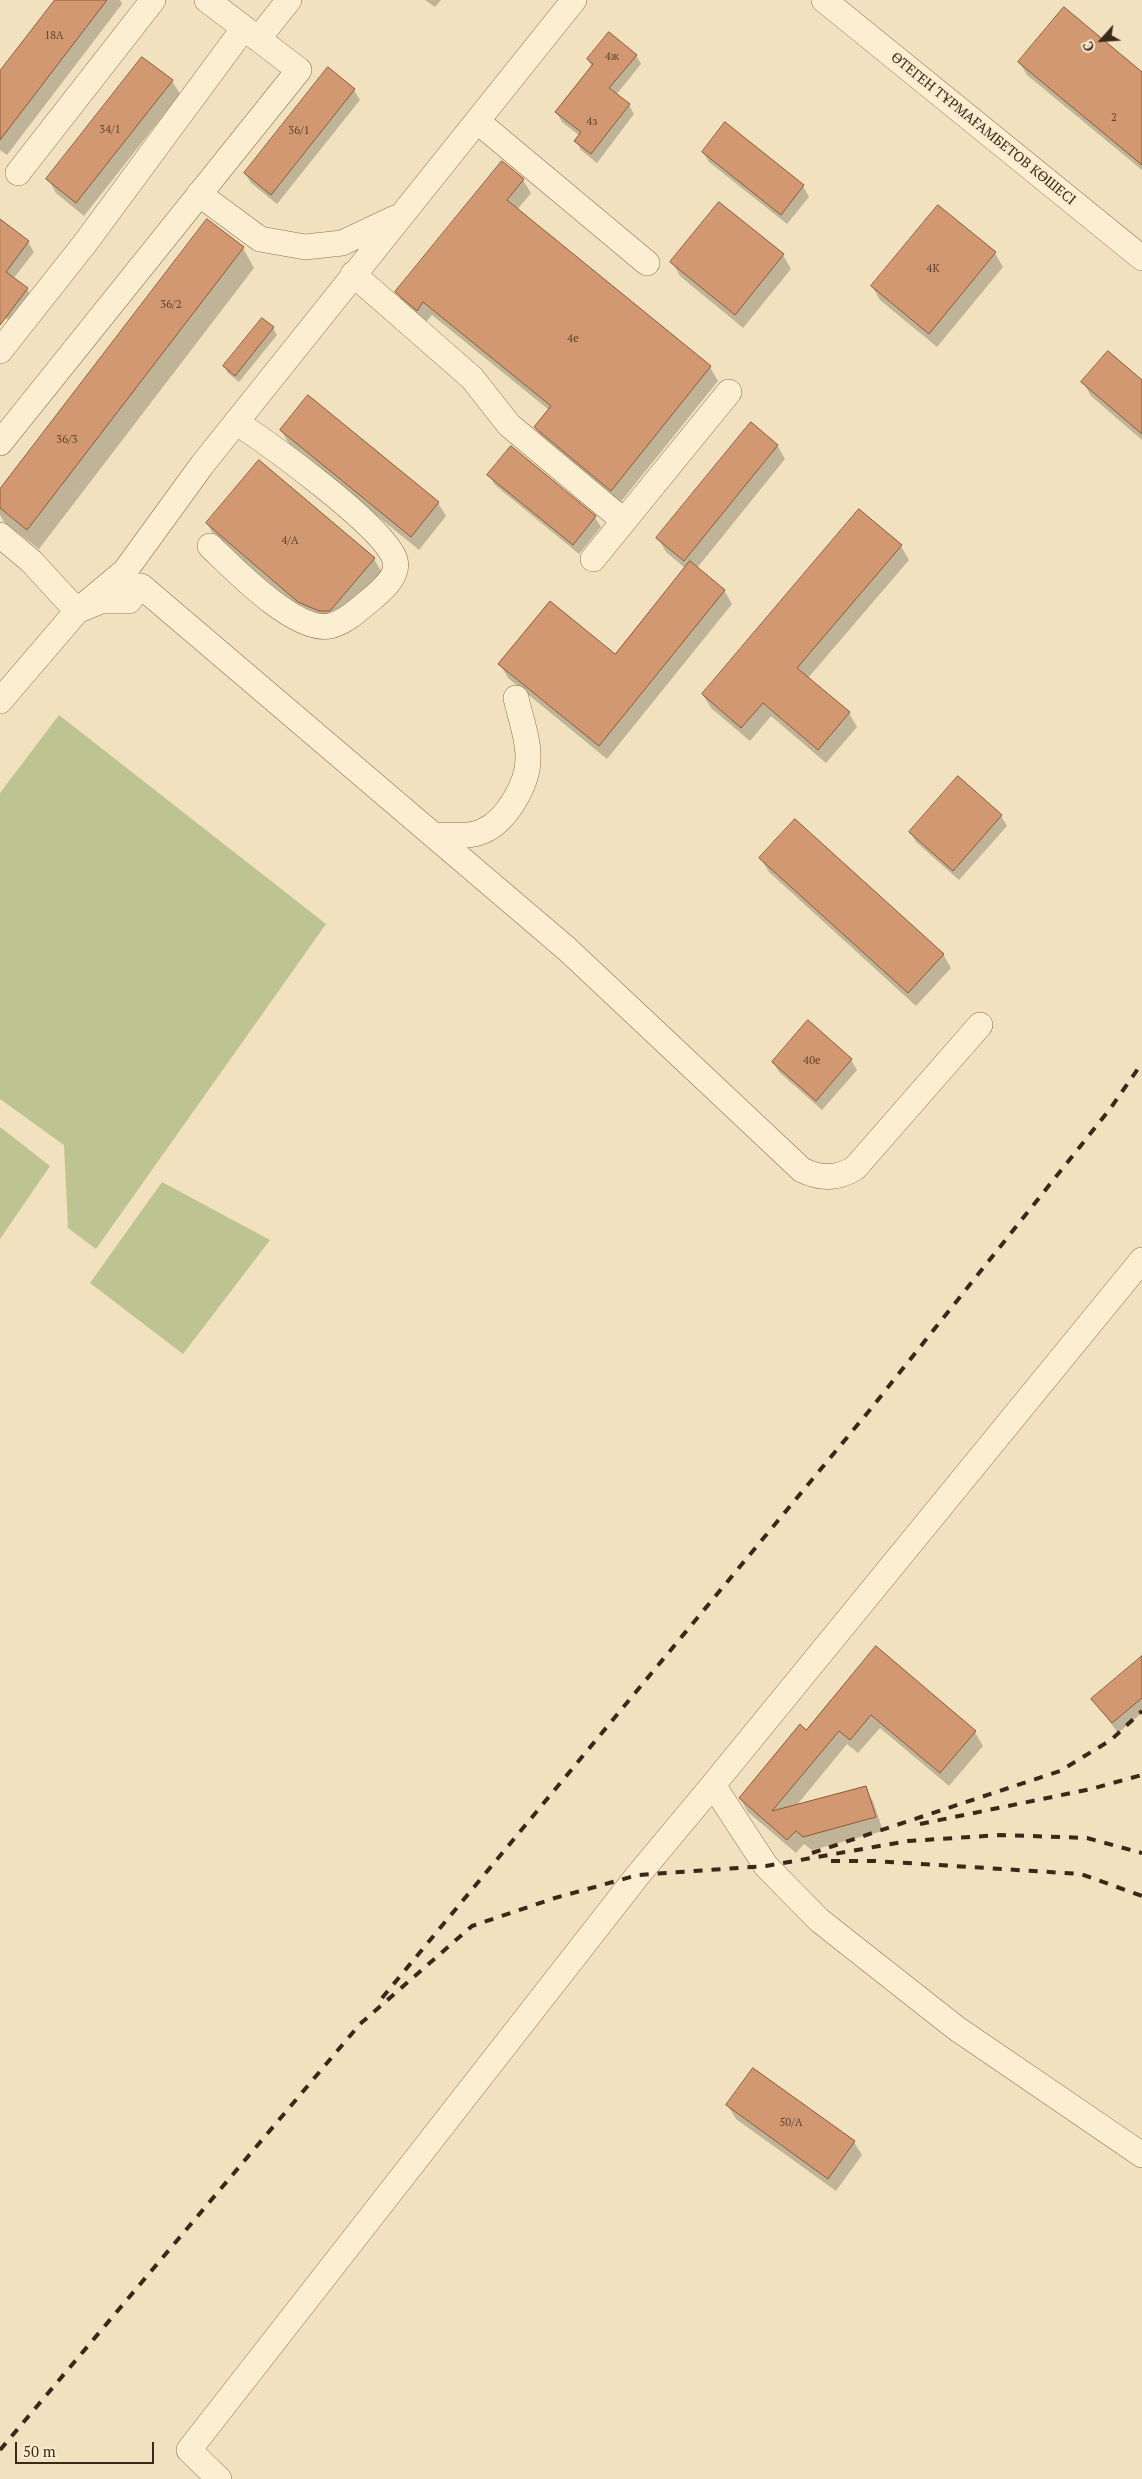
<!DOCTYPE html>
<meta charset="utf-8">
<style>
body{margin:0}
#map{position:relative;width:1142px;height:2479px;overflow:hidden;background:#f1e1be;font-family:"PT Serif",serif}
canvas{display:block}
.north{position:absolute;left:1077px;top:15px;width:50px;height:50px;-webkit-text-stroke:4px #f8ebce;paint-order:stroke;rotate:244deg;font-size:14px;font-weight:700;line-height:20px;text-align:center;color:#39291b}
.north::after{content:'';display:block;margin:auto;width:18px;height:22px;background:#39291b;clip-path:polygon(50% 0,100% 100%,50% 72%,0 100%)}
.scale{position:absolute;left:15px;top:2442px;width:139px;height:22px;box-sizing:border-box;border:2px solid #39291b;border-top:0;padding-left:6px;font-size:15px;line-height:18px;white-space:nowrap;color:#39291b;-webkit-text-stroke:4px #f8ebce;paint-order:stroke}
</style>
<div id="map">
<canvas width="1142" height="2479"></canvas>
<div class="north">С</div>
<div class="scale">50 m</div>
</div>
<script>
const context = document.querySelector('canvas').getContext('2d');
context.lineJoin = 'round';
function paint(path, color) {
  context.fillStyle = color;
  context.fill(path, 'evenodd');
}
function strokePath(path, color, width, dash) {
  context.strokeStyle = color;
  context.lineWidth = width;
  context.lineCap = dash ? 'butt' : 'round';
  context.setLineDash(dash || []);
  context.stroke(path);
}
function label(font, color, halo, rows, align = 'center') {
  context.font = font + ' "PT Serif",serif';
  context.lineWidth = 4.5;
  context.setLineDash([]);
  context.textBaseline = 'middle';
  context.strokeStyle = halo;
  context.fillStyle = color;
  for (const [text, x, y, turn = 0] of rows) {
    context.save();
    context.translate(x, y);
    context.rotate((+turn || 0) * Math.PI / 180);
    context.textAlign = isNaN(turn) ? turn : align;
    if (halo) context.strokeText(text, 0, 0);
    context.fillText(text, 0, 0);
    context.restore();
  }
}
const cemetery = new Path2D(`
 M59,715L326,924L96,1249L68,1228L64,1145L0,1099V793Z
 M0,1127L50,1166L0,1239Z
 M162,1182L270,1240L183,1354L90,1283Z`);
const shadow = new Path2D(`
 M56,0H120L122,4L7,155L0,150V74Z
 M425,0H441L435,7Z
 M636,55L641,64L616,95L629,105L634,114L597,163L581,150L576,141L580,136L562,122L557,113L592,67L588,60Z
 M1019,62L1142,73V170L1027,75Z
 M172,81L180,94L84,216L56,193L48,179Z
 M354,90L360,100L277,204L251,183L245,173Z
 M725,124L803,186L809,197L787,224L709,162L703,152Z
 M523,180L531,193L517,210L710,367L718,381L619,504L543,441L535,427L549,410L432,315L425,323L405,306L397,292Z
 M0,220L28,242L34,252L13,279L27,289L33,299L13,324L0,314Z
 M243,248L254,268L39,549L4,522L0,515V491Z
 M995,253L1003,267L937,347L880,300L872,286Z
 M783,255L791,269L743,328L680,276L672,262Z
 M273,328L277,335L239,382L228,373L224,366Z
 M1142,381V440L1091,396L1083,382Z
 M281,430L438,503L446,516L419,550L289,444Z
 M777,445L785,459L697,568L724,590L732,604L607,759L508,678L500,664L615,656L685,568L666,552L658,538Z
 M489,475L595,517L601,527L579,554L495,485Z
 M207,523L374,559L382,573L338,624L307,615L215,537Z
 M901,546L909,560L808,678L849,713L857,727L826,763L771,716L750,741L711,708L703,695Z
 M1001,816L1007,826L959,880L916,842L910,832Z
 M761,859L943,954L951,968L916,1006L769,872Z
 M808,1022L851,1060L857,1070L822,1110L779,1072L773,1062Z
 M877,1648L975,1732L983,1746L949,1786L880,1728L858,1753L847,1744L796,1806L865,1787L873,1801L883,1831L812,1850L804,1844L796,1853L748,1812L740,1798L806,1731Z
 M1142,1658V1713L1118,1733L1093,1699Z
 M728,2106L854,2142L862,2155L836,2191L736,2119Z`);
const building = new Path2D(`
 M55,0H107L0,140V71Z
 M1064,7L1142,72V165L1018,62Z
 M609,32L637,55L609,88L630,104L591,154L574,141L581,132L555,112L593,64L587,59Z
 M142,57L173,80L76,203L46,179Z
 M328,67L355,89L271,195L244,173Z
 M725,122L804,185L781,215L702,152Z
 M502,161L524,179L507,200L711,366L611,491L534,427L551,406L423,302L417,311L395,292Z
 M719,202L784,254L735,315L670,262Z
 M938,205L996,252L929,334L871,286Z
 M0,219L29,241L6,272L28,288L0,325Z
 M207,219L244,247L27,530L0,508V489Z
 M262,318L274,327L235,376L223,366Z
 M1108,351L1142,380V434L1081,382Z
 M308,395L439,502L411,537L280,430Z
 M751,422L778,445L684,561L656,538Z
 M511,446L596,516L573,545L487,475Z
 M259,460L375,558L330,611H319L298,602L206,523Z
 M859,509L902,545L797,668L850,712L818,750L763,703L741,728L702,694Z
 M690,561L725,590L599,746L498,664L550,601L615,654Z
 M958,776L1002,815L953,871L909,832Z
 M795,819L944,954L908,993L759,858Z
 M808,1020L852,1059L816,1101L772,1062Z
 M876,1646L976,1731L940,1773L871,1715L850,1740L839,1731L772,1811L866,1786L876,1817L803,1837L796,1831L787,1840L739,1798L800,1724L806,1730Z
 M1142,1656V1698L1112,1723L1091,1699Z
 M753,2068L855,2141L828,2179L726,2105Z`);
const minor = new Path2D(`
 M824,0L1142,258
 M258,39L289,0
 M477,121L647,263
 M18,173L153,0
 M199,194L260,239L305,247L342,243L395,218
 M353,274L472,378L509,425L624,521L729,392
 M0,351L86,242L244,28
 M0,443L299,70L207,0
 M0,535L31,561L77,611
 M210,546C233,568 295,633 330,626C347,622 361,607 374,597C384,588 399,575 395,560C384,526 269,444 236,422
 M593,559L624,521
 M77,611L101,601H129L141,586L567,949L802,1170C821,1179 837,1179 855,1168L980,1025
 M0,701L77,611L125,571L202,465L574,0
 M434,835C450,835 468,838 483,831C507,821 528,783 528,759C529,741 520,716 516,698
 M1142,1260L713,1785L766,1866L819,1920L956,2028L1142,2155
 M219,2479L189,2450L638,1875L713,1785`);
const rail = new Path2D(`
 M920,1824L1091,1789L1142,1775
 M812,1853L1060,1771L1111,1740L1142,1711
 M831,1861H875L1081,1874L1142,1896
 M382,1998L869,1411L1110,1109L1142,1063
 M0,2450L360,2024L472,1926L555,1898L638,1875L766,1866L908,1841L1001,1835L1087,1838L1142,1853`);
const numberNames = [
 ["18А",54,36],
 ["4ж",612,57],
 ["2",1114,118],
 ["4з",592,122],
 ["34/1",110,130],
 ["36/1",299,131],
 ["4К",933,269],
 ["36/2",171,305],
 ["4е",573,339],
 ["36/3",67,440],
 ["4/А",290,541],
 ["40е",812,1061],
 ["50/А",791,2123]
];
const streetNames = [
 ["ӨТЕГЕН ТҰРМАҒАМБЕТОВ КӨШЕСІ",983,129,39]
];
paint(cemetery, '#bec491');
paint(shadow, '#0003');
paint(building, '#d29871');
strokePath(building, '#8b5939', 1);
strokePath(minor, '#8a7155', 26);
strokePath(minor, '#fbeed1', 25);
strokePath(rail, '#39291b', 4, [9, 9]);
label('11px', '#5f4530', null, numberNames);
label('14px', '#39291b', '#f8ebce', streetNames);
</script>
